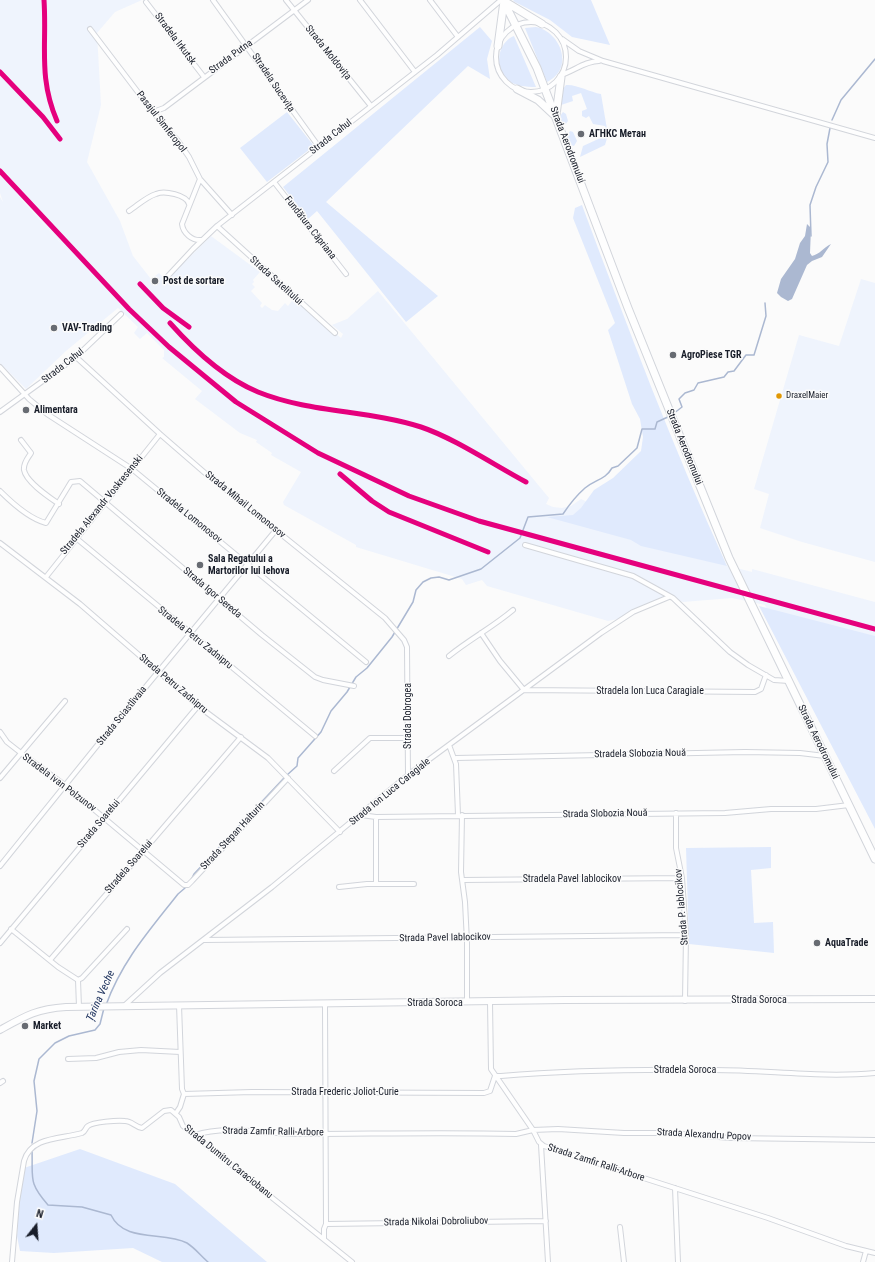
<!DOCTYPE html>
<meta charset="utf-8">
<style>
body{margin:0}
#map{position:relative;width:875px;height:1262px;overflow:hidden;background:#fbfbfb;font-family:"Roboto Condensed",sans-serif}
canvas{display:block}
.north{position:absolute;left:16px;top:1206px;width:40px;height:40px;-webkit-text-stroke:3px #fbfbfb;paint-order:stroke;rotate:17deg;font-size:11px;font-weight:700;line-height:16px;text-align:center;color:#181d29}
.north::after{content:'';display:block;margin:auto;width:14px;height:18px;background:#181d29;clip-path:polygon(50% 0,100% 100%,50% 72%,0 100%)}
</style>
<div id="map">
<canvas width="875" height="1262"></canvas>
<div class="north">N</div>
</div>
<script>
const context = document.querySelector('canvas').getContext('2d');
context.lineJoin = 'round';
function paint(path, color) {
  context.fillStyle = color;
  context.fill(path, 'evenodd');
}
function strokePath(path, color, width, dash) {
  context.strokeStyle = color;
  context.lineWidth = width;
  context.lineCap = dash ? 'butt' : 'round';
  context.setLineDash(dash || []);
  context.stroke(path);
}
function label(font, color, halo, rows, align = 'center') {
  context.font = font + ' "Roboto Condensed",sans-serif';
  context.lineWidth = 3;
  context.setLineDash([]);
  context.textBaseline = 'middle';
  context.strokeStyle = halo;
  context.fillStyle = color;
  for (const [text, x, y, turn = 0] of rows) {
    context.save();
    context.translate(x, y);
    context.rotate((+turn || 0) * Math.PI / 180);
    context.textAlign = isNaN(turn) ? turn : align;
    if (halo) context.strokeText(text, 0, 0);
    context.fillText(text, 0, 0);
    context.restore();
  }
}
const built = new Path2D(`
 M0,0H142L115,12L97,33L101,105L87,162L120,221L133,256L151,279L159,273L166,280L211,236L260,272L253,280L254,282L252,284L255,287L251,291L262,303L260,306L262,308L265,305L272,310L278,311L285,303L288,306L294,298L341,338L343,334L332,325L347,319L378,291L549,498L546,504L553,507L562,508L571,506L581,499L710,561L752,572V569L875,602V697L798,676L765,605L732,598L683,602L672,598H661L632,610L618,619L608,621L487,586L482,580L466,585L462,579L356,547V545L284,505L283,502L301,472L271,455L272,453L256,442L257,440L240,433L195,399L202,391L162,358L164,357V350L147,333L140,339L134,333L138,327L118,308L66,351L26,389L0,363V197L3,202L0,193ZM21,199H22L76,260Z
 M861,279L875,283V562L802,542L760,528L769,494L754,489L799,335L839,346Z`);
const green = new Path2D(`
 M514,0H591L610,45L572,37L550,20L513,1Z
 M480,27L492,41L487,59L490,79L468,66L326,202L438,296L406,322L317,211L308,219L283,187Z
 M536,27C561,32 575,69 547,82L525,28Z
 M514,36L536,87C526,87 514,86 506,79C494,67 498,42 514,36Z
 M566,85C576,84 590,92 601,94L608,135L605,145L580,157L583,146L607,135L605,126L593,124L589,116L586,118L582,116V111L587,109L581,93L572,96L573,101L561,105L563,89Z
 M287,112L314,146L267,182L240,148Z
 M563,112L566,114L568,121L565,125L562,123L560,116Z
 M570,131L573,132L577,141L574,146L571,145L567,136Z
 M582,205C627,326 673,448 727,566L641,546L631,540L547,517L573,515L581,508L594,490L613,478L641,451L643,437L640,419L632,404L608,330L615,323L573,218L575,208Z
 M759,606L875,636V829Z
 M771,847V868L751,870L754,923L773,922L774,953L689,944L686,848Z
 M80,1149L175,1184L267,1262H162L133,1248L54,1253L20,1251L17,1236L21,1169Z`);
const water = new Path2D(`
 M807,224L811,228L810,253L812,256C820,254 823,248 831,244L822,257L812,261L807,265L792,299L788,301L781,297L777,293L781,279L795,259L800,243L805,236Z`);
const stream = new Path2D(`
 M832,120L841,100L875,59
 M811,236L810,205L816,187L828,162L827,144L830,128
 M673,414L682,407L679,399L685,393L694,390L698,383L724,377L728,372L734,371L746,355H754L766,316L765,303
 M287,775L297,766L298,758L321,732L331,711L347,692L356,677L367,668L392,637L413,602L416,590L423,582L431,578L439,577L449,580L481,569L520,538L528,517L563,514C569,505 577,495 585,488C596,479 605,480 612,468L618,466L637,448L642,429H655L657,422L670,416
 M191,880L194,874L284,778
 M106,1005C122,961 149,931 178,894L185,888
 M32,1143L37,1111L34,1081L39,1059L55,1043L69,1036L95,1030L100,1024L104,1008
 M32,1150C33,1179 28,1182 48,1205L82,1207L111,1215C124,1243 164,1231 187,1243C195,1248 201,1256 208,1262`);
const street = new Path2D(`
 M213,0L319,147
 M286,0L371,106
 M360,0L415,72
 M430,0L458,37
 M146,2L204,77
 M496 57a35 35 0 1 1 70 0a35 35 0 1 1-70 0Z
 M90,29L153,112L178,141L189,157L200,179L232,215
 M562,39L579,51L603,61L875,138
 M561,75C574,71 585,61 599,61
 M153,112L164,108L308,0
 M200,179L182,224C183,233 192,241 201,240
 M274,182L346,274
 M129,211C137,206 146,197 156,194C164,190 187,195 189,204
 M217,226L335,333
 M166,278L193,249L217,226L437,55L501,0
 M76,357L160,434L205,473L385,618L404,640L407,647L408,775
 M0,367L29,399L47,414L132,469L366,662
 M0,412L76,357L121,314
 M21,440L31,453C28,458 23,463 24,470C26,482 49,497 59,504
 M0,491C12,503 30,519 46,523L71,482L80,481L262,635L315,677L323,680L354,686
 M76,538L315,736
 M0,543L80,604L198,706L268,758L340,832
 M525,545L633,576L673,598L730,652L748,665L774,680L789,681
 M46,577L160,434
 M481,633L500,661L524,690L755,692L761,689L766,675
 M449,656C470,639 493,627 513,610
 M0,732L7,742L21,753L66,786L184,885H188L192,881L288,778
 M449,745L456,764L458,815
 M456,758L745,752L800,753L825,756
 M334,771L370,738H408
 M0,778L65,701
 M676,813V848L682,878L686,935L685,1001
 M361,815L376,817L725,813L771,809H816L849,805
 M462,815L461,872L465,902L467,942V1002
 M0,866L100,742L276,530
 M463,880L682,878
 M376,884V817
 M339,887L367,884H414
 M11,929L58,967L78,980L82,978L127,929
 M204,940L686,935
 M0,943L198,706
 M50,960L241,737
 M78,980L79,1007
 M490,1002L491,1069L533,1130L558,1129L624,1133H668L731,1138L875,1140
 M124,1006L160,973L272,887L408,775L601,633L633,612L669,597
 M68,1059L96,1058L119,1052L141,1050L180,1052
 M0,1083L3,1081
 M184,1094L252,1092L484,1093L490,1091L495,1076H501C571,1070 643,1069 714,1070C768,1070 821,1078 875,1073
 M176,1113L180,1107L184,1094L182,1089L179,1005
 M195,1135C226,1125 266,1134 298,1134C371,1134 444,1132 516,1134L533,1130L539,1142L544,1146L768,1218L846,1246L875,1253
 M541,1145L548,1262
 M675,1188L678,1262
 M326,1224L546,1221
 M620,1227L624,1262
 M324,1239V1229L326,1224L325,1004
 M12,1262L17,1202L24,1161C31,1136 62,1139 82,1133C86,1131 85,1128 88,1126C93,1122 118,1120 125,1121C132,1121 135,1127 142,1128L164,1111L171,1110L179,1117L183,1126L352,1262
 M863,1262L866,1251`);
const secondary = new Path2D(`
 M0,1030C25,1016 36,1009 66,1007L565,1000L875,999`);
const highway = new Path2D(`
 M503,0L537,68L628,308L729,558L875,859
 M498,46L504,1L542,24
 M517,89L538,100L553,114
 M556,115L561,77`);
const rail1 = new Path2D(`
 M44,0C47,45 38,77 57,121
 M0,72L43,117L60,139
 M0,171L129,309L169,347L236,402L318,453L409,496L479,521L875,629
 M140,284L163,308L189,327
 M170,323C194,350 224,378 258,392C310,413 368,410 421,427C454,438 494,465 526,482
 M340,474L372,501L389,512L488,552`);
const markers = [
 [581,134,4,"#676b72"],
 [155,281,4,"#676b72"],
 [54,328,4,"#676b72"],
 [673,355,4,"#676b72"],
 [779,396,3.5,"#e19804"],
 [26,410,4,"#676b72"],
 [200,565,4,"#676b72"],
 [817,943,4,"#676b72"],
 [25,1026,4,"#676b72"]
];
const busNames = [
 ["DraxelMaier",786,396]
];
const streetNames = [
 ["Stradela Irkutsk",175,39,53],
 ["Strada Moldovița",328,53,51],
 ["Strada Putna",231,57,-36],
 ["Stradela Sucevița",273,83,56],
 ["Pasajul Simferopol",161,122,52],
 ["Strada Cahul",331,137,-38],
 ["Strada Aerodromului",567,145,69],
 ["Fundătura Căpriana",310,228,52],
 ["Strada Satelitului",276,281,42],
 ["Strada Cahul",63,366,-38],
 ["Strada Aerodromului",684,447,68],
 ["Stradela Alexandr Voskresenski",102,505,-51],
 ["Strada Mihail Lomonosov",245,505,39],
 ["Stradela Lomonosov",189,516,39],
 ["Strada Igor Sereda",212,593,40],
 ["Stradela Petru Zadnipru",195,638,39],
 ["Strada Petru Zadnipru",173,684,40],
 ["Stradela Ion Luca Caragiale",650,691],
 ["Strada Sciastlivaia",122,716,-51],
 ["Strada Dobrogea",408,716,-90],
 ["Strada Aerodromului",818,742,64],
 ["Stradela Slobozia Nouă",640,754,-1],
 ["Stradela Ivan Polzunov",59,783,37],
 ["Strada Ion Luca Caragiale",390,792,-39],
 ["Strada Slobozia Nouă",605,814,-1],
 ["Strada Soarelui",99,824,-50],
 ["Strada Stepan Halturin",233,836,-47],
 ["Stradela Soarelui",129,867,-49],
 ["Stradela Pavel Iablocikov",572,879],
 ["Strada P. Iablocikov",682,907,-95],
 ["Strada Pavel Iablocikov",445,938,-1],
 ["Strada Soroca",759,1000],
 ["Strada Soroca",435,1003],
 ["Stradela Sorocа",685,1070],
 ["Strada Frederic Joliot-Curie",345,1092],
 ["Strada Zamfir Ralli-Arbore",273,1132,1],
 ["Strada Alexandru Popov",704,1135,3],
 ["Strada Dumitru Caraciobanu",228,1162,39],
 ["Strada Zamfir Ralli-Arbore",596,1163,18],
 ["Strada Nikolai Dobroliubov",436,1222,-1]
];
const poiNames = [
 ["АГНКС Метан",589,134],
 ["Post de sortare",163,281],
 ["VAV-Trading",62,328],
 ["AgroPiese TGR",681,355],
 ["Alimentara",34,410],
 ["Sala Regatului a",208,559],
 ["Martorilor lui Iehova",208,571],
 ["AquaTrade",825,943],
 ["Market",33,1026]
];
const waterNames = [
 ["Țarina Veche",101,996,-66]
];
paint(built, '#eff4fd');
paint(green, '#e0eafd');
paint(water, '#abb8d1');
strokePath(stream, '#abb8d1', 1.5);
strokePath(street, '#d2d5db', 6);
strokePath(secondary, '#d2d5db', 8);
strokePath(highway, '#d2d5db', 9);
strokePath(street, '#fefefe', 4);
strokePath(secondary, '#fefefe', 6);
strokePath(highway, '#fefefe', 7);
strokePath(rail1, '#e5007d', 5);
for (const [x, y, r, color] of markers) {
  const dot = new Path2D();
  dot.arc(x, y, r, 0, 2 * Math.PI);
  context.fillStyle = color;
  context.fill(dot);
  strokePath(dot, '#fbfbfb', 1.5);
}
label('9px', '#181d29', '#fbfbfb', busNames, 'left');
label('10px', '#181d29', '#fbfbfb', streetNames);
label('bold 10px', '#181d29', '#fbfbfb', poiNames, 'left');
label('italic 11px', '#152a57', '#fbfbfb', waterNames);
</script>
